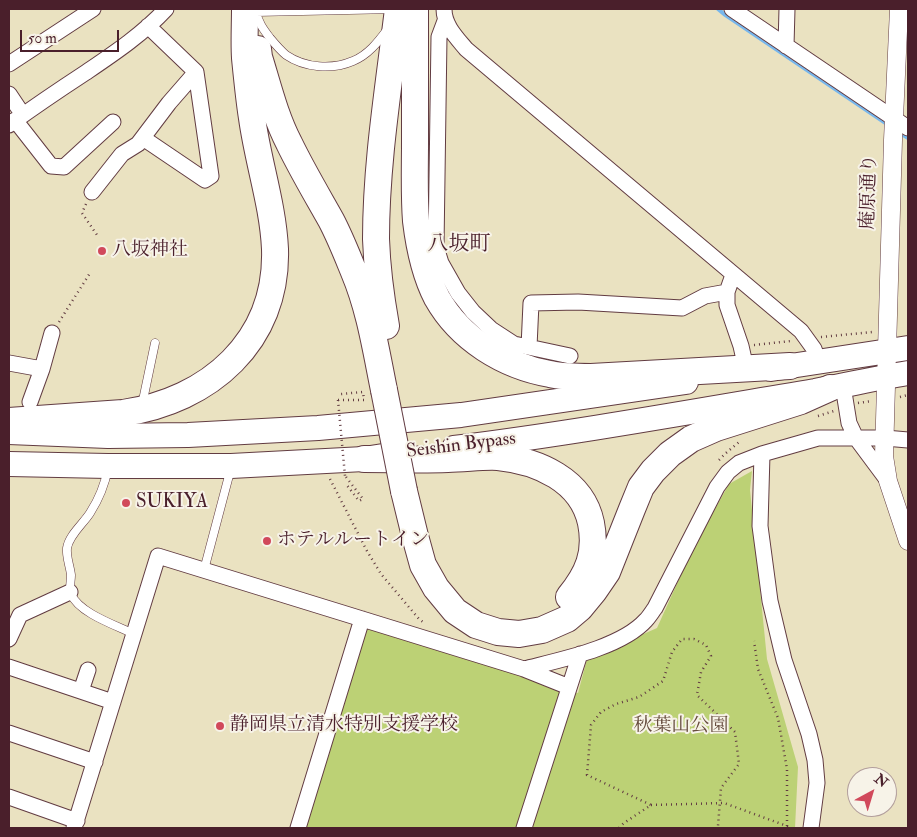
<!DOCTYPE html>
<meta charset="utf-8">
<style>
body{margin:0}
#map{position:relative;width:917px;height:837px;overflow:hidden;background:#eae2c1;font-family:"IM FELL Double Pica",serif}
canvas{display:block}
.frame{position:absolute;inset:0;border:10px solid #4a1f2b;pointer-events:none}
.north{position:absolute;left:847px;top:767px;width:50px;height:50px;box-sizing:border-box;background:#f7f3e8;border:1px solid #b29e9c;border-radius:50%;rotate:39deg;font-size:14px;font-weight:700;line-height:20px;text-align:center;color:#4a1f2b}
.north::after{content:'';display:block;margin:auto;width:18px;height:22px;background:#d1495b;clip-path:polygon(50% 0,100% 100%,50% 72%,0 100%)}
.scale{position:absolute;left:20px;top:30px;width:99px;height:22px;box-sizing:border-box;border:2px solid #4a1f2b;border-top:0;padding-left:6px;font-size:15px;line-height:18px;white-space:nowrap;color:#4a1f2b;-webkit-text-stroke:4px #f7f3e8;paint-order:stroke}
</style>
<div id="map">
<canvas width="917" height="837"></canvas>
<div class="frame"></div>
<div class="north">N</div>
<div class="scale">50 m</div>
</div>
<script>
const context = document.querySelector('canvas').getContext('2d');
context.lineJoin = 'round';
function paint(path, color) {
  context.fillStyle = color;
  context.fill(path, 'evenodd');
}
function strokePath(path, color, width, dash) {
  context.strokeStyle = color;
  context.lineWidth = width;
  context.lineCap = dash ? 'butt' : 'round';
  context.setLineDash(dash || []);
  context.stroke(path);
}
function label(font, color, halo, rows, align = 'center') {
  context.font = font + ' "IM FELL Double Pica","Noto Serif JP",serif';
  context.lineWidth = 4;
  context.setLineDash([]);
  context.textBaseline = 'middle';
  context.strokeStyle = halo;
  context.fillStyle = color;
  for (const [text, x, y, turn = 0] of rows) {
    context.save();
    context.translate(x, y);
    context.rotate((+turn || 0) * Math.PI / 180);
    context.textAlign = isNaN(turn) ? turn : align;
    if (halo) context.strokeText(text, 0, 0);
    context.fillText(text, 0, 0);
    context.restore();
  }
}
const green = new Path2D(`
 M752,471L750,490L767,659L798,767L795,828H302L363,624L578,693L587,659L657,628L693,548L729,484Z`);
const stream = new Path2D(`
 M718,9L724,14L887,124
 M900,133L908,138`);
const path = new Path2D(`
 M86,204L82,213L97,235
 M59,322L90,273
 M821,337L873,332
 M754,345L791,341
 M900,397L908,395
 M338,400H364L363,392L341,394
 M858,403L872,401
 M818,416L834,411
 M719,460L726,453L739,442
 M346,477L363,499L359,501L346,484
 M330,479L367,551L381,574L419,619L423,622
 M651,805L724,803L787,826V769L778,718L758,669L754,641
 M619,828L624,823L651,805L587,775L591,725L601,712L616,704L639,697L663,681L672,652L682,639H694L706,645L711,656L701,672L697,695L735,732L739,764L721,788L718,826L720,828`);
const service = new Path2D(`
 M256,11C258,22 263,29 270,38C275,44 280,50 286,55C305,68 332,70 353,61C368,55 378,42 387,30
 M256,12L394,9
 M142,405L155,343
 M108,468C105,484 99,499 90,513C83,524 69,535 67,548C66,557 70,566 71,575C71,581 69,588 71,594C79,613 115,625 134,634
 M204,570L231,468`);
const minor = new Path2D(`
 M444,9C444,25 456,37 466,49L801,331L814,349L819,362
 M732,9L908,128
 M445,21L439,37L436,247L441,263L458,293L473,312L491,329L514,344L570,356
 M148,26L196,72
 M786,46L787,9
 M9,64L93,9
 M9,94L23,115
 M15,120L51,166L64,167L113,122
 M9,125C34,107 59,90 85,73C113,54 143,34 166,9
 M92,192L122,154L138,144L169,103L196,72L211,176L205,180L143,138
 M727,292V305L741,346L747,373
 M529,347L531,303L578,302L682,308L705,296L727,292L733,275
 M9,363L42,369
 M843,386L849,423L856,438L888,481
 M30,402L42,369L52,333
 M9,639L20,615L70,592
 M9,667L113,702
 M524,669L569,687
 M81,691L88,670
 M9,733L95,762
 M9,797L77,821
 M74,828L158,556L524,669C559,660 621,648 646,620C649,617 652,612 655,608L717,487L728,472L739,463L762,454
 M298,828L362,619
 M524,828L580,654
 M811,828L817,783L815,760L809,734L784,660L770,601L760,526L762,454L818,438H885L908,440`);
const tertiary = new Path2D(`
 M899,9L893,140L884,456L888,481L908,541`);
const trunk = new Path2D(`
 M771,369L908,348
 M9,432L108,436L188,435L318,428L461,415L686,382
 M454,448C575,433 695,411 815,391C846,385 877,378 908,373
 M9,464L108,466H231L364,459L383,456`);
const motorway = new Path2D(`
 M415,9C415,53 415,97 415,142C415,168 414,195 416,221C419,246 425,275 437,298C460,339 504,366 550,374C563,377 578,377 591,377L790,366
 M258,49L259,57C268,86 275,116 289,143C302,170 317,195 331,220C340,237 347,255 354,272C370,310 376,351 384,390
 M386,326C381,298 377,268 376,239C376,162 389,85 398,9
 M9,421L123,413C209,401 278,341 275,249C273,205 258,162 252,118C249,99 247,78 245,58C244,42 245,25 245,9
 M364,459C392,459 420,460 448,459C465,459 482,456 498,457C538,461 582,480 591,523C597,553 588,574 569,597
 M404,491L415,536L423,565L436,588L455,611L476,625L498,632L519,634L542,630L567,619L580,608L594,591L607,572L632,509L641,487L653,471L670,454L691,439L716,428L801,401L830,388`);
const pathBridge = new Path2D(`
 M338,400L345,476`);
const motorwayBridge = new Path2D(`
 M384,390L404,491`);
const markers = [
 [102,251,5,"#d1495b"],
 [126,503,5,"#d1495b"],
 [267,541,5,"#d1495b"],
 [220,726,5,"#d1495b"]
];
const streetNames = [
 ["庵原通り",870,192,-88],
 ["Seishin Bypass",461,446,-7]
];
const poiNames = [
 ["八坂神社",112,251],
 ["SUKIYA",136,503],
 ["ホテルルートイン",277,541],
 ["静岡県立清水特別支援学校",230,726]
];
const parkNames = [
 ["秋葉山公園",681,727]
];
const quarterNames = [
 ["八坂町",459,245]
];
paint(green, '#bcd175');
strokePath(stream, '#78b7ec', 4);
strokePath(service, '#623c42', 9);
strokePath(minor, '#623c42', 17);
strokePath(tertiary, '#623c42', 19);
strokePath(trunk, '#623c42', 26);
strokePath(motorway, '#623c42', 28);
strokePath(path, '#623c42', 2.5, [1, 4]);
strokePath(service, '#fff', 8);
strokePath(minor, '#fff', 15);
strokePath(tertiary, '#fff', 18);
strokePath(trunk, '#fff', 24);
strokePath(motorway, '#fff', 26);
strokePath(motorwayBridge, '#623c42', 28, []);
strokePath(pathBridge, '#623c42', 2.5, [1, 4]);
strokePath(motorwayBridge, '#fff', 26);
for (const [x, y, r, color] of markers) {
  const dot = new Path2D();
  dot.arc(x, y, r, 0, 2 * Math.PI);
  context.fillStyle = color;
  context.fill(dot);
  strokePath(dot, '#f7f3e8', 2);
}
label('19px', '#4a1f2b', '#f7f3e8', streetNames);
label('19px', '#4a1f2b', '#f7f3e8', poiNames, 'left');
label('19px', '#664c3e', '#f7f3e8', parkNames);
label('21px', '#4a1f2b', '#f7f3e8', quarterNames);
</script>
